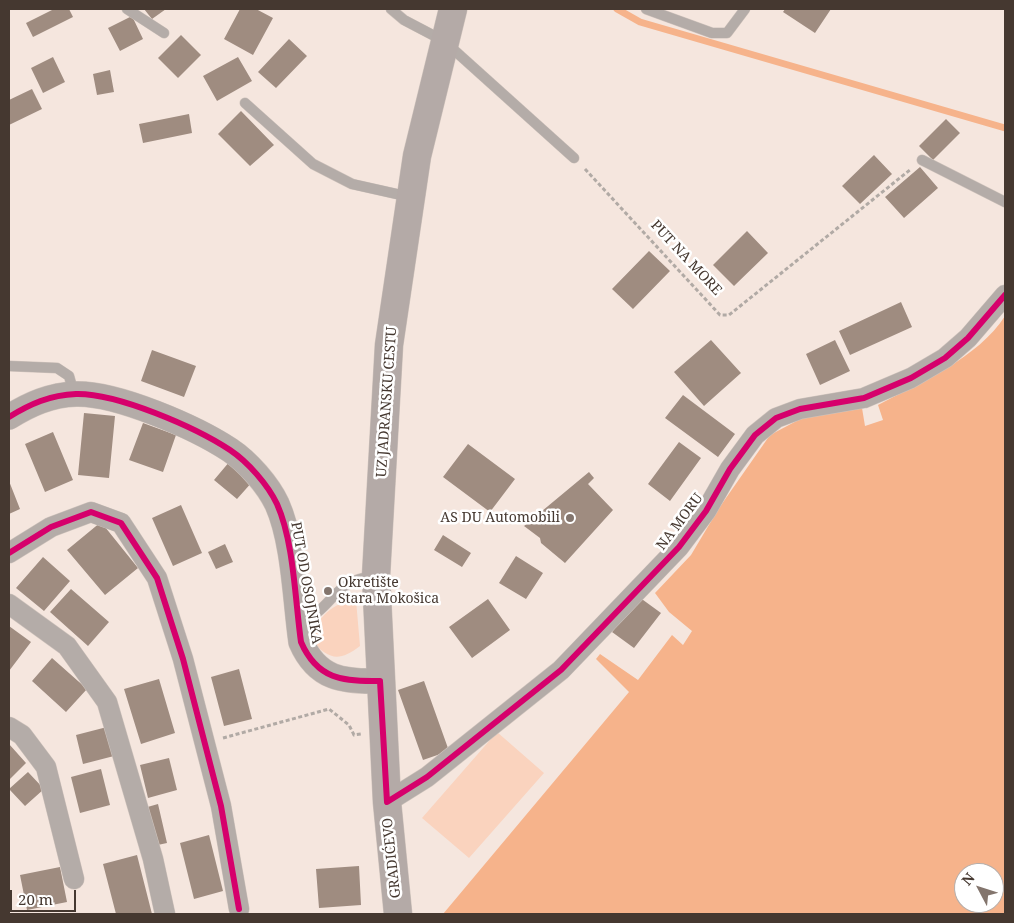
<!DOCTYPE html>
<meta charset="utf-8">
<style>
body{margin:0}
#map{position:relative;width:1014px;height:923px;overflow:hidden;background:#f5e6de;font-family:"Noto Serif",serif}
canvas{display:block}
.frame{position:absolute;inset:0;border:10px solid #453830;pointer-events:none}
.north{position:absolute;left:954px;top:863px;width:50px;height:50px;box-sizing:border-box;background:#fff;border:1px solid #b5afac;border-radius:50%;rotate:310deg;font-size:14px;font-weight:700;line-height:20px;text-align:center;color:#453830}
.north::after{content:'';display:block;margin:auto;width:18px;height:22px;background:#83756d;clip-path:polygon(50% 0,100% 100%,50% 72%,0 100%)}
.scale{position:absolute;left:10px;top:890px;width:66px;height:22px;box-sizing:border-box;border:2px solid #453830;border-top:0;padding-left:6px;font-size:15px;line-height:18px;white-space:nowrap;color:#453830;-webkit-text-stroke:4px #fff;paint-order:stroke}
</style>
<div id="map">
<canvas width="1014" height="923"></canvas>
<div class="frame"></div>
<div class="north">N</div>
<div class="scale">20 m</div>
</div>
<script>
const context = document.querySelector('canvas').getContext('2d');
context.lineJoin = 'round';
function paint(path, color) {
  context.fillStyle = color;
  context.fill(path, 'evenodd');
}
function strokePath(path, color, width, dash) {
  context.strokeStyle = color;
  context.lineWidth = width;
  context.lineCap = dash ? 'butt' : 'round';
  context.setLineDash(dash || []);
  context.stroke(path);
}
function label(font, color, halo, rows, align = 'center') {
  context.font = font + ' "Noto Serif",serif';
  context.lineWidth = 5;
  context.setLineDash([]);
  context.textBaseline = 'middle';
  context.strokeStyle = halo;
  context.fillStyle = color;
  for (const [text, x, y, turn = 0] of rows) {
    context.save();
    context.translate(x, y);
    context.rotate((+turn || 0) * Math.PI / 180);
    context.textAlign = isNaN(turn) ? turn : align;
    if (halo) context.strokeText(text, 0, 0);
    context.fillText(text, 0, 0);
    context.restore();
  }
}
const green = new Path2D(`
 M356,600L360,646C339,662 329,660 311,640C316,618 333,602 356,600Z
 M497,732L544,773L469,858L422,818Z`);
const water = new Path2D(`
 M1005,316V914H443L629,692L596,659L600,654L638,680L672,635L683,645L692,631L669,612L655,593L691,555L719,508L770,435L806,416L862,408L865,426L883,420L878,405C921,382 978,358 1005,316ZM964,873H994V903H964Z`);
const stream = new Path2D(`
 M617,9L640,22L1005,128`);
const building = new Path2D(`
 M54,9H69L73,17L33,37L26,23Z
 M144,9H166L152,19Z
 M240,9H256L273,18L253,55L224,39Z
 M785,9H831L815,33L783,12Z
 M132,16L143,39L120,51L108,28Z
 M181,35L201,55L178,78L158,58Z
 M289,39L307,56L276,88L258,72Z
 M53,57L65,82L43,93L31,68Z
 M238,57L252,81L217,101L203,76Z
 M110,70L114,92L97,95L93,74Z
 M32,89L42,109L9,125V100Z
 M241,111L274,145L250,166L218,134Z
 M189,114L192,133L143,143L139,124Z
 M946,119L960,133L933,160L919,146Z
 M874,155L892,174L860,204L842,186Z
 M920,167L938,188L904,218L885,197Z
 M747,231L768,253L734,286L713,265Z
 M649,251L670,271L633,309L612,289Z
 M901,302L912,327L850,355L839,331Z
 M711,340L741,373L704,406L674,372Z
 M835,340L850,371L820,385L806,354Z
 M152,350L196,366L184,397L141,381Z
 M683,395L735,434L718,457L665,418Z
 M84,413L115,416L109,478L78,475Z
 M143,423L176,435L163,472L129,460Z
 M53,432L73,480L45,492L25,444Z
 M679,442L701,458L670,501L648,484Z
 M468,444L515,479L490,512L443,477Z
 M230,461L253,481L237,499L214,480Z
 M589,472L594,478L588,484L613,510L565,563L541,543L540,538L524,526Z
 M9,481L20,509L9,514Z
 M181,505L202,553L173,566L152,518Z
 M101,522L138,568L105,595L67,550Z
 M443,535L471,553L462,567L434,550Z
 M225,544L233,562L216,569L208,552Z
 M516,556L543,573L526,599L499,583Z
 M43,557L70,581L44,611L16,588Z
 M71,589L109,622L88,646L50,612Z
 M639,597L661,613L634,648L612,632Z
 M488,599L510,630L472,658L449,627Z
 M9,626L31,642L9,671Z
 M52,658L87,689L66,712L32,681Z
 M239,669L252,719L224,726L211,677Z
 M159,679L175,733L141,744L124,689Z
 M424,681L449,751L423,760L398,690Z
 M107,727L114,756L83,764L76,735Z
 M9,744L26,763L9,780Z
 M169,758L177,790L148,798L140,765Z
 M101,769L110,805L80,813L71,777Z
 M28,772L44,789L25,806L9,789Z
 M158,804L167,843L153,846L144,808Z
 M209,835L223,891L194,899L180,843Z
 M137,855L152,914H116L103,864Z
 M359,866L361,905L319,908L316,869Z
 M60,867L67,902L27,910L20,875Z`);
const path = new Path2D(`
 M585,169L720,315H729L911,169
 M223,738L329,709L349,725L354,735L361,734`);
const service = new Path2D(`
 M127,9L164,33
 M391,9L404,20L444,41L574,158
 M646,9L712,33H727L745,9
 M245,103L313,164L352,184L410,197
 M922,160L1005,202
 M9,366L57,368L69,376L74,394
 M300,622C333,610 332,580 375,576`);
const minor = new Path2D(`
 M9,553L51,527L91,512L121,523L157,578L183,659L221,806L239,909
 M9,604L67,646L107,702L153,859L165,914
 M9,727L22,735L46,767L74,879
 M387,802L427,777L561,670L679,547L706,511L730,469L755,435L776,418L800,409L864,398L911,378L945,358L968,338L1005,295`);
const tertiary = new Path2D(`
 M9,417C30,404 50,395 76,394C117,393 195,427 230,450C248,462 268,485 277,504C294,542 295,600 301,642C317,679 343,682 380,681`);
const secondary = new Path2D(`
 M398,914L387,802L376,576L389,345L417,156L453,9`);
const cycleway = new Path2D(`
 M9,417C30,404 50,395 76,394C117,393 195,427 230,450C248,462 268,485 277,504C294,542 295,600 301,642C317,679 343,682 380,681L387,802L427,777L561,670L679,547L706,511L730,469L755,435L776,418L800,409L864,398L911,378L945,358L968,338L1005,295
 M9,553L51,527L91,512L121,523L157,578L183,659L221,806L239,909`);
const markers = [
 [570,518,5,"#83756d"],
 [328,591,5,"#83756d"]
];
const streetNames = [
 ["PUT NA MORE",686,258,47],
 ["UZ JADRANSKU CESTU",387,402,-86],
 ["NA MORU",680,522,-53],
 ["PUT OD OSOJNIKA",306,583,80],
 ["GRADIĆEVO",392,858,-96]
];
const poiNames = [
 ["AS DU Automobili",560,518],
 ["Okretište",338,583,"left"],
 ["Stara Mokošica",338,599,"left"]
];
paint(green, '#fad3be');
paint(water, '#f6b38b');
strokePath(stream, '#f6b38b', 7);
paint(building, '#9f8c80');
strokePath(service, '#d0c4bd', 11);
strokePath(minor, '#d0c4bd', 21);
strokePath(tertiary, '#d0c4bd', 26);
strokePath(secondary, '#d0c4bd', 29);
strokePath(path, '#b1aaa5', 3, [4, 2.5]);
strokePath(service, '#b4aca8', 10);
strokePath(minor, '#b4aca8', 20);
strokePath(tertiary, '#b4aca8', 25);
strokePath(secondary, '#b4aaa7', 28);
strokePath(cycleway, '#d6006c', 6);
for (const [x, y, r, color] of markers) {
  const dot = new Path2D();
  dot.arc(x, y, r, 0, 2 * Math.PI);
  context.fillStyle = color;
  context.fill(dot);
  strokePath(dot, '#fff', 2);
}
label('14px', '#453830', '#fff', streetNames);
label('14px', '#453830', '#fff', poiNames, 'right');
</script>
